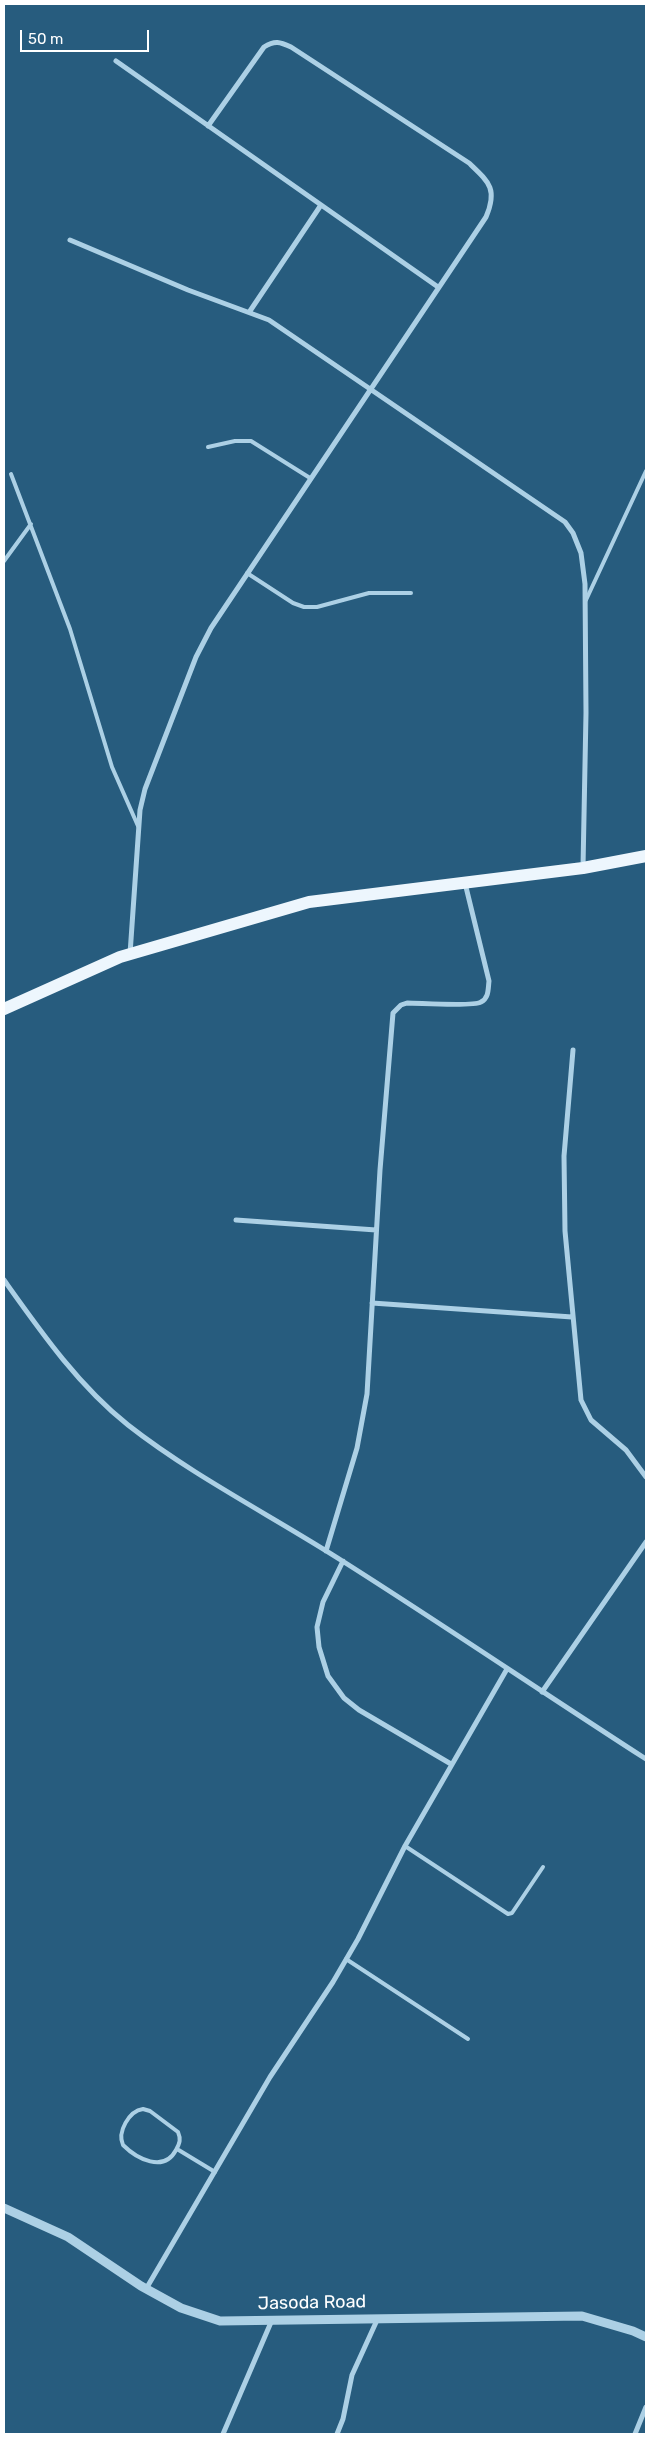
<!DOCTYPE html>
<style>
body{margin:0}
#map{position:relative;width:650px;height:2438px;overflow:hidden;background:#275c7e;font-family:Rubik,sans-serif}
canvas{display:block}
.frame{position:absolute;inset:0;border:5px solid #fff;pointer-events:none}
.scale{position:absolute;left:20px;top:30px;width:129px;height:22px;box-sizing:border-box;border:2px solid #fff;border-top:0;padding-left:6px;font-size:15px;line-height:18px;white-space:nowrap;color:#fff;-webkit-text-stroke:4px #275c7e;paint-order:stroke}
</style>
<div id="map">
<canvas width="650" height="2438"></canvas>
<div class="frame"></div>
<div class="scale">50 m</div>
</div>
<script>
const context = document.querySelector('canvas').getContext('2d');
context.lineJoin = 'round';
function strokePath(path, color, width, dash) {
  context.strokeStyle = color;
  context.lineWidth = width;
  context.lineCap = dash ? 'butt' : 'round';
  context.setLineDash(dash || []);
  context.stroke(path);
}
function label(font, color, halo, rows, align = 'center') {
  context.font = font + ' Rubik,sans-serif';
  context.lineWidth = 4.5;
  context.setLineDash([]);
  context.textBaseline = 'middle';
  context.strokeStyle = halo;
  context.fillStyle = color;
  for (const [text, x, y, turn = 0] of rows) {
    context.save();
    context.translate(x, y);
    context.rotate((+turn || 0) * Math.PI / 180);
    context.textAlign = isNaN(turn) ? turn : align;
    if (halo) context.strokeText(text, 0, 0);
    context.fillText(text, 0, 0);
    context.restore();
  }
}
const service = new Path2D(`
 M208,447L235,441H251L310,478
 M11,474L70,629L112,767L138,826
 M4,561L31,524
 M247,573L293,603L304,607H317L369,593H411
 M586,600L646,471
 M405,1846L508,1914L512,1913L543,1867
 M346,1959L468,2039
 M143,2109L150,2111L178,2132C181,2139 180,2143 176,2150C164,2173 137,2159 123,2145C117,2132 129,2111 143,2109Z
 M177,2149L215,2172`);
const minor = new Path2D(`
 M116,61L438,287
 M70,240L188,290L269,320L565,522L573,533L581,553L585,584L586,713L583,867
 M250,311L321,205
 M130,954L140,810L145,789L196,657L211,628L486,217C498,189 489,182 469,163L291,47C280,42 275,40 264,47L208,126
 M573,1050L564,1156L565,1231L581,1400L591,1420L626,1450L646,1477
 M236,1220L376,1230
 M4,1280C41,1332 78,1385 128,1425C193,1476 274,1517 344,1562C445,1626 545,1694 646,1759
 M372,1303L572,1317
 M326,1551L357,1448L367,1394L380,1170L393,1013L401,1005L407,1003C420,1003 473,1007 481,1002C489,998 488,989 489,981L465,883
 M343,1561L323,1602L317,1627L319,1647L328,1676L344,1698L359,1710L451,1764
 M542,1692L646,1542
 M146,2289L270,2077L333,1982L358,1939L405,1846L507,1669
 M223,2434L272,2320
 M337,2434L343,2419L352,2375L378,2318
 M635,2434L646,2407`);
const tertiary = new Path2D(`
 M4,2208L68,2237L141,2286L181,2308L220,2321L582,2316L633,2331L646,2337`);
const primary = new Path2D(`
 M4,1009L120,957L309,902L583,868L646,856`);
const streetNames = [
 ["Jasoda Road",312,2303,-1]
];
strokePath(service, '#acd0e5', 4);
strokePath(minor, '#acd0e5', 5);
strokePath(tertiary, '#acd0e5', 9);
strokePath(primary, '#edf6fd', 12);
label('18px', '#fff', '#275c7e', streetNames);
</script>
